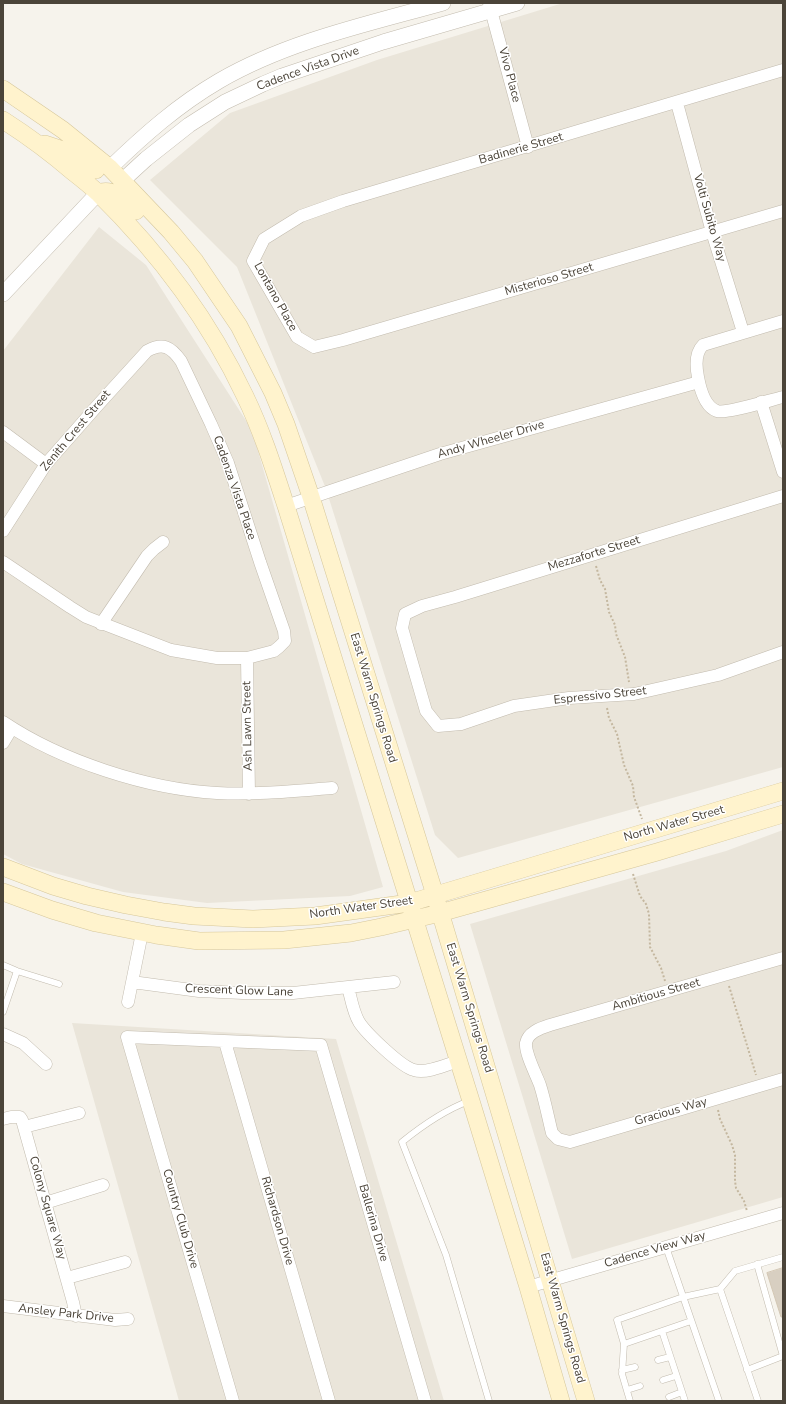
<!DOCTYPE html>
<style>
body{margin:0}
#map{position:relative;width:786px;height:1404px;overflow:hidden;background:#f6f3ec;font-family:"Nunito Sans",sans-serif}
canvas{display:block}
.frame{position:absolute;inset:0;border:4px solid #4b4439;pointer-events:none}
</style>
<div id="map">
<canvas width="786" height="1404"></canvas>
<div class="frame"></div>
</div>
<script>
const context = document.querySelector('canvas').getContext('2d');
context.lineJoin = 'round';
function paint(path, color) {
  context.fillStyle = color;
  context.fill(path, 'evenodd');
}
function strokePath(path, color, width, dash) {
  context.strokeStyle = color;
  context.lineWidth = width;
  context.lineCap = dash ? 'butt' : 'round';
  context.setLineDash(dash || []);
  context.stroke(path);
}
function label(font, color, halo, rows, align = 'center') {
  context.font = font + ' "Nunito Sans",sans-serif';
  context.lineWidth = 3;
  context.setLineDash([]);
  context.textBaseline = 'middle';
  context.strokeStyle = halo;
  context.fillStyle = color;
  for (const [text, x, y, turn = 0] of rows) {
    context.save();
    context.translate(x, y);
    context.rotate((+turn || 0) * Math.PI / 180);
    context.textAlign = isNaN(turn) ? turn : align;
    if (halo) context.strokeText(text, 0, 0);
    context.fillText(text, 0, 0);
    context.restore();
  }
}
const residential = new Path2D(`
 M563,3H783V767L458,858L435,835L326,489L237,267L150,180L230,113L377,60Z
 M99,227L146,265L252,430L383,887L350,896L207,903L123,892L22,864L3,854V351Z
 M783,830V1197L572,1259L470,924L726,851Z
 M72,1023L336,1039L444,1401H179Z`);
const building = new Path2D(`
 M783,1268V1317H781L767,1273Z`);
const path = new Path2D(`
 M596,566L600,580L605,589L609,612L615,625L616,634L625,657L629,682
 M607,708L609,718L617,734L624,765L633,786L634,797L642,819
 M633,874L640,896L646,904L649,914L650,947L661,968L665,981
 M729,986L756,1075
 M718,1110L720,1119L732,1145L735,1155V1181L736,1188L744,1201L747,1211`);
const service = new Path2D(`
 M3,965L17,971L59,984
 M3,1012L17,971
 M469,1101C445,1110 423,1125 402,1142L446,1255L489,1401
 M666,1247L719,1401
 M720,1289L758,1401
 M691,1321L624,1344L617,1320L683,1297L720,1289L735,1271L783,1257
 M662,1331L685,1401
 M624,1344L622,1374L630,1401
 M658,1360L670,1357
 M622,1370L635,1367
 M747,1370L783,1356L757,1264
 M663,1380L676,1376
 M627,1390L640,1386
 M669,1397L682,1392`);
const minor = new Path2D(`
 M489,3L528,147
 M783,70L343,201L301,216L264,239L253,261L297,337L314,347L343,340L783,211
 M677,103L712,232L743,332
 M783,321L703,345C695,353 696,367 698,377C700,388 705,407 717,411C727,414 770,400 783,397
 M761,402L783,472
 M3,432L46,464
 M783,496L455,597L422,606L405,614L402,628L426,711L438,726L461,724L514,706L569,698L634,694L718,675L783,652
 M286,506L440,454L699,382
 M3,531L46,464L97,406L147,351C163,342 171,347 181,361L211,424L228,463L260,562L284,631L285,641L279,647L274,651L247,658H217L171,650L86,617L70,607L3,562
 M101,624L147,556L154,549L163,542
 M247,658L249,794
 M3,722C61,761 147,789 217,793C255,795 294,791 332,788
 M3,743L12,728
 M783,958L550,1025C541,1028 528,1032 526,1043C525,1054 536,1074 540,1085C545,1101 548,1117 552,1133L558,1139L570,1142L783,1079
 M132,982L199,991L243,993H293L394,982
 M348,987C351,998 353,1012 359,1022C366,1033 401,1067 414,1070C426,1074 446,1065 458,1061
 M128,1002L142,933
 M3,1034L23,1043L46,1064
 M225,1042L329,1401
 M3,1119L11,1117H20L22,1120L73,1302L76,1316
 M24,1127L79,1113
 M45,1203L103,1185
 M67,1278L125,1262
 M528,1287L783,1213
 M3,1306L115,1320L128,1319
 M233,1401L127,1037L321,1045L425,1401`);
const tertiary = new Path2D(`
 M110,168C144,135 178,105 219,81C288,41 368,24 443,3
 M122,181L146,159L189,125L225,102L263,84L282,76L383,42L517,3
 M3,294L98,193`);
const secondary = new Path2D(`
 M3,89L63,130L110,168L171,232L195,261L239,326L273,393L286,424L311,497L435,895L586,1401
 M3,120C28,136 51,153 73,172C82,179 91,186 99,194C159,253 209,320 245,396C262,431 274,469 286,506L471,1101L528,1287L561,1401
 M45,144L72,153L96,170
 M98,193C114,187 125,201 136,211
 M3,867L53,886L87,896L126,905L164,912L194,916L253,919L315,916L409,903L783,791
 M3,892L52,910L96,923L156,935L199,941L284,940L351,933L381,927L440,913L657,852L783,814`);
const streetNames = [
 ["Cadence Vista Drive",308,69,-20],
 ["Vivo Place",509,75,75],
 ["Badinerie Street",521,149,-16],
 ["Volti Subito Way",709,218,74],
 ["Misterioso Street",549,280,-16],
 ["Lontano Place",275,297,61],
 ["Zenith Crest Street",76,431,-50],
 ["Andy Wheeler Drive",491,440,-16],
 ["Cadenza Vista Place",234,488,71],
 ["Mezzaforte Street",594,554,-17],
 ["Espressivo Street",600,696,-6],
 ["East Warm Springs Road",373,698,73],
 ["Ash Lawn Street",248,726,-91],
 ["North Water Street",674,824,-16],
 ["North Water Street",361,908,-8],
 ["Crescent Glow Lane",239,991,2],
 ["Ambitious Street",656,995,-16],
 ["East Warm Springs Road",469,1008,73],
 ["Gracious Way",671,1112,-16],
 ["Colony Square Way",47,1208,74],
 ["Country Club Drive",180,1219,74],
 ["Richardson Drive",277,1221,74],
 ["Ballerina Drive",373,1223,74],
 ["Cadence View Way",655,1250,-16],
 ["Ansley Park Drive",66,1314,6],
 ["East Warm Springs Road",562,1318,74]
];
paint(residential, '#eae5da');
paint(building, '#d8cfc1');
strokePath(building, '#d3c7b4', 1);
strokePath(service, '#c2bbae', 7);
strokePath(minor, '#c2bbae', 13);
strokePath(tertiary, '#c2bbae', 16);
strokePath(secondary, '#d6c79b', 18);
strokePath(path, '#c4b79f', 2, [2, 2]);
strokePath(service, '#fff', 6);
strokePath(minor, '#fff', 12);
strokePath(tertiary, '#fff', 15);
strokePath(secondary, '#fff3cd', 17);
label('12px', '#4b4439', '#fff', streetNames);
</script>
